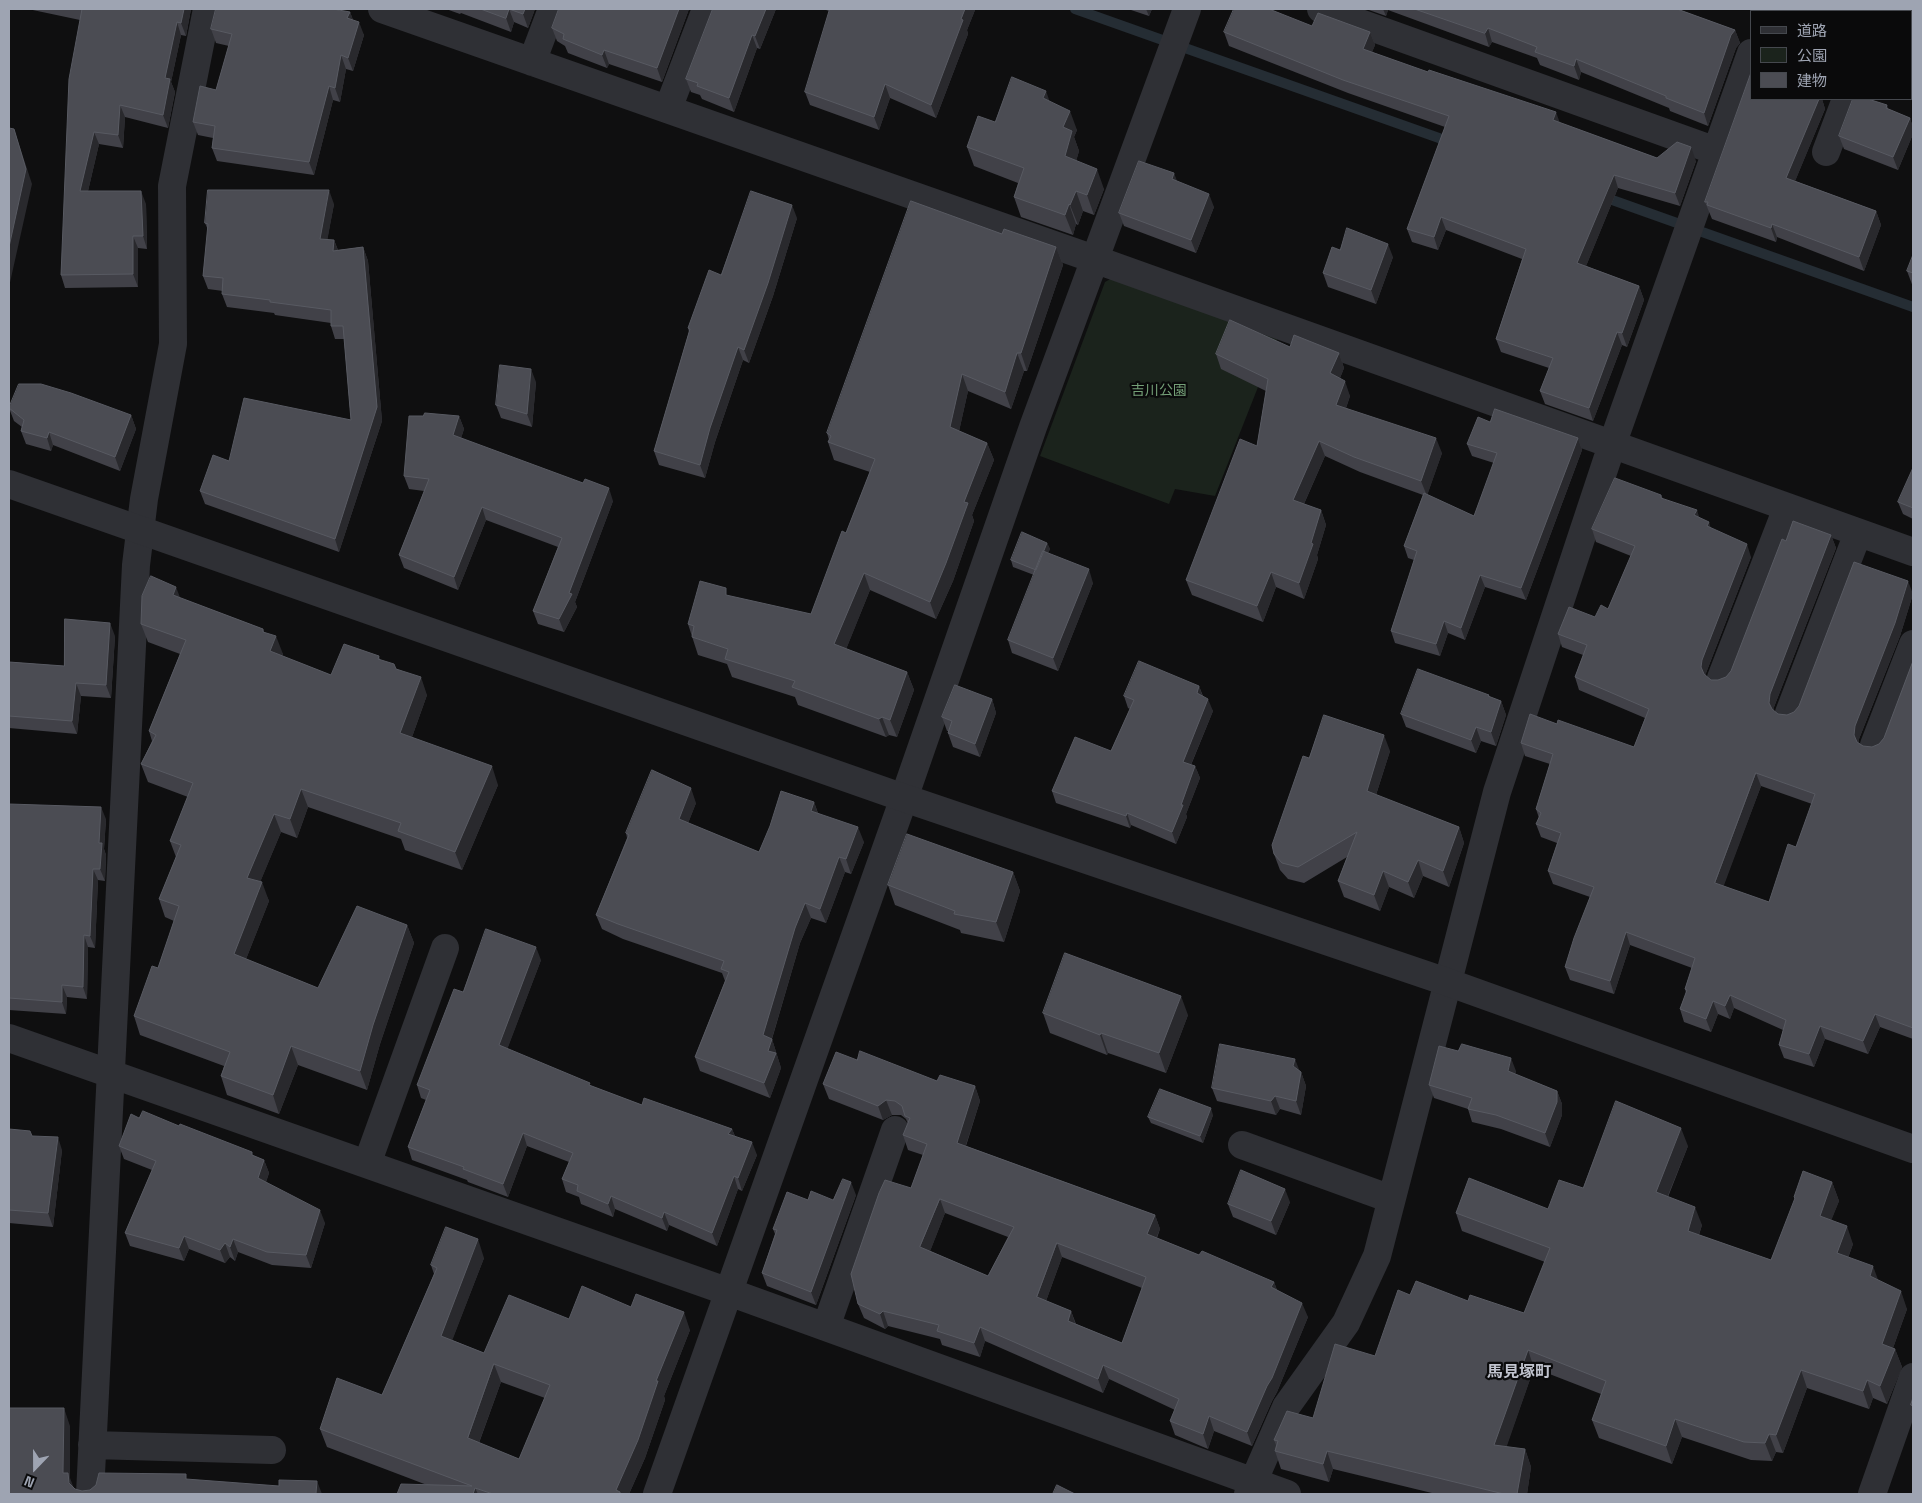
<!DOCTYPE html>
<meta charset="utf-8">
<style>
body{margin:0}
#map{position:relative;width:1922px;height:1503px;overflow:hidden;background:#0f0f10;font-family:"Space Grotesk","Noto Sans JP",sans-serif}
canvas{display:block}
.frame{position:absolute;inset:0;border:10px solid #9ea4b2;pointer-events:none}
.legend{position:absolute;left:1750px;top:10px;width:162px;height:90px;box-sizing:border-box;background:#0a0a0b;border:1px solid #45484e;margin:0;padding:6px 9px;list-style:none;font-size:15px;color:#9ea4b2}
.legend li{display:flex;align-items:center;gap:10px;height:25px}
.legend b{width:25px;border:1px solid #45484e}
.north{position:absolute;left:10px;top:1443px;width:50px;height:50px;-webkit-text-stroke:4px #0a0a0b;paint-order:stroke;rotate:202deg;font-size:14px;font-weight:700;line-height:20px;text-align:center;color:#9ea4b2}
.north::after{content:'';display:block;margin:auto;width:18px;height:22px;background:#9ea4b2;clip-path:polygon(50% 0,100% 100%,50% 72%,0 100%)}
</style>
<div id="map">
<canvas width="1922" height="1503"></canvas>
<div class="frame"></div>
<ul class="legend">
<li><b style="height:6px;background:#2f3035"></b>道路</li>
<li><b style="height:14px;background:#1b231c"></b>公園</li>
<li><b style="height:14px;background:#4b4c53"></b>建物</li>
</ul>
<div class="north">N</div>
</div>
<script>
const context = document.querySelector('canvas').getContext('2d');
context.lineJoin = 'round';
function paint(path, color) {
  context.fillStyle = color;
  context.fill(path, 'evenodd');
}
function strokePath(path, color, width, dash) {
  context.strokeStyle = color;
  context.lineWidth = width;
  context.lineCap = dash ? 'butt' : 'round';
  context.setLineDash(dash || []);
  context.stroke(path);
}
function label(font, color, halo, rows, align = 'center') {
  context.font = font + ' "Space Grotesk","Noto Sans JP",sans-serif';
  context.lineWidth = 4.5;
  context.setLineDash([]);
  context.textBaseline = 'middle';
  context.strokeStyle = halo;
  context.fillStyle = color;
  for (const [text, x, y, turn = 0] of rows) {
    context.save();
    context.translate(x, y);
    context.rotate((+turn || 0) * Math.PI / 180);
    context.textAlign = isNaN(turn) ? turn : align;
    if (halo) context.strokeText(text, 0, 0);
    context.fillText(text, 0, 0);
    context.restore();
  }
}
const green = new Path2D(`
 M1114,277L1277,339L1215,496L1175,489L1169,504L1040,456L1105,282Z`);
const stream = new Path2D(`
 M1075,9L1453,143
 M1601,196L1913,307`);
const minor = new Path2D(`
 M382,9L1094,259L1913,552
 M1321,9L1716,151
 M1766,9L1773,11
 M1911,60L1913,61
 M532,62L552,9
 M668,109L706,9
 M1826,152L1846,99
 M1721,678L1787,508
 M1789,713L1858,533
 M1874,745L1913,644
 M9,1038L729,1292L1287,1494
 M1242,1145L1391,1199
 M367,1164L445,948
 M826,1327L895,1130
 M92,1445L272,1450
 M90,1494L136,565L144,499L173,344L172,186L207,9
 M657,1494L904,798L1033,427L1187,9
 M1248,1494L1286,1407L1346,1323L1377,1256L1497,792L1612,445L1751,53
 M1872,1494L1913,1377`);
const tertiary = new Path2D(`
 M9,484L904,798L1447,982L1913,1149`);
const wall = new Path2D(`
 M28,9H191L186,36L181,35L171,82L175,92L168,128L125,117L123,148L99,144L88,191L146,204L147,249L138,248V287L65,288L61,275L80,20Z
 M446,9H535L528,28L514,22L511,32L461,13L460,14Z
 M559,9H689L662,82L609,64L607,68L568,53L565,46L557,41L552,28Z
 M713,9H776L760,49L757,48L734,112L702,99L700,95L691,92L686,79Z
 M823,9H974L975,10L967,30L968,34L936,118L890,98L879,130L810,105L805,92L829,11Z
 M1128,9H1152L1149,16Z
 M1366,9H1677L1735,30L1740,43L1736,48L1708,126L1670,111L1669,108L1581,72L1579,80L1540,65L1537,58L1492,42L1489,47L1388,10L1386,16Z
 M1780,9H1913V32L1911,31V11H1779Z
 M350,12L353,20L364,35L353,71L346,69L340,102L333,100L314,175L217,161L212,148L213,138L198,135L193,122L216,90L229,46L216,43L211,29Z
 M1312,26L1370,32L1375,45L1372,52L1560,123L1657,158L1696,161L1680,206L1618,188L1586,266L1639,286L1644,300L1627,347L1622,345L1593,421L1545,404L1540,391L1549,368L1501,352L1496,339L1522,259L1446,230L1438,250L1412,242L1407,229L1445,127L1348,93L1229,46L1224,32Z
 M1751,99H1822L1825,109L1795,181L1876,211L1881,225L1864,271L1777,237L1776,242L1712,219L1705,202Z
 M1049,101L1077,130L1074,137L1079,151L1076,161L1104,189L1094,215L1083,211L1078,225L1076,224L1073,235L1021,217L1014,197L1018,183L974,166L967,147L995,122Z
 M1887,105L1888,109L1910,118L1913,128V134L1898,170L1844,149L1839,136Z
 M1174,173L1176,181L1214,207L1196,253L1124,226L1119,213Z
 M334,204L327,240H334L338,250L363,247L368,261L382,421L339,552L205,504L200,491L229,461L351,420L344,339H335L331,326V323L275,315L274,313L227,307L222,294L223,291L208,289L203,276L208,230L205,223Z
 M797,218L773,296L749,363L743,360L715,442L705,478L659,465L654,451L689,332L688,328L721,275Z
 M1002,234L1056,247L1063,265L1027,371H1024L1011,409L968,391L959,431L987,443L994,460L972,515L974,521L953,581L936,619L870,590L846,649L907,672L914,690L897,737L889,735L886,737L798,705L795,697L732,677L727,664L698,655L688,624L811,614L846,533L870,472L834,460L828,442L829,440L827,433Z
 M1340,250L1393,257L1376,304L1328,287L1323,273Z
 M1913,255V287L1907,271Z
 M1290,347L1339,353L1344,368L1340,378L1350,396L1346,408L1442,453L1427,495L1474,516L1494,463L1472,456L1467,444L1490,422L1578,438L1582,450L1526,600L1485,587L1465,640L1448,633L1440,656L1395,643L1391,631L1414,560L1408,558L1404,546L1423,495L1360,472L1325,456L1304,504L1321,510L1326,525L1317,555L1318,559L1304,599L1276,587L1263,622L1192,595L1186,580L1257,446L1266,391L1221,369L1216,354Z
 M536,382L532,427L501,418L496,405Z
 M9,408L131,415L136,429L120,471L53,445L51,451L26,444L21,431L22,427L14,421Z
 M459,416L464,429L461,438L613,501L575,602L577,607L564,632L538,624L533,611L558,547L486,520L458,590L404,568L399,555L424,491L409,489L404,476Z
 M1913,468V519L1903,514L1898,502Z
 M1661,495L1663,499L1699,517L1711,528L1751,557L1706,673V676L1711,680H1718L1726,677L1731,671L1786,541L1831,535L1836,548L1774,707V711L1778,714L1787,715L1794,712L1913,594L1900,636L1859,739V743L1863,746L1872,747L1879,744L1884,738L1913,661V1039L1880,1027L1868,1054L1825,1039L1814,1067L1784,1058L1779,1045L1783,1030L1734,1008L1730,1019L1718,1014L1711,1032L1684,1022L1680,1009L1686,993L1685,989L1692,968L1630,945L1614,994L1570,980L1565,967L1590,897L1553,884L1548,871L1557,843L1541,837L1536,824L1539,818L1536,809L1550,764L1525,756L1521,743L1557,724L1634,747L1645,718L1579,690L1575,677L1583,655L1562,647L1558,634L1595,617L1608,609L1631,556L1596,542L1592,529ZM1761,786L1812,804L1796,847L1769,902L1723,886Z
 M1047,543L1050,549L1048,553L1093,583L1058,671L1012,653L1008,640L1034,575L1013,567L1011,560Z
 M180,598L263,629L264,632L283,654L282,656L331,675L379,656L380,660L396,669L427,695L412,737L498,785L462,870L405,850L401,839L308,807L297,838L281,832L260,882L269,901L246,959L318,988L407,925L414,943L380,1044L367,1090L298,1065L279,1114L227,1095L221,1076L224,1066L140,1035L134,1016L158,968L174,921L165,917L159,899L176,857L170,841L188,797L148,782L141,764L152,741L149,731L180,654L148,642L141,624Z
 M115,636L111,698L81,696L77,734L9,728V662L64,666Z
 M1199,686L1203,696L1213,711L1191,765L1195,766L1200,778L1186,814L1187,817L1176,844L1131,825L1130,828L1056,803L1052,791L1111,751L1130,709L1128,708L1124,696Z
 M1489,695L1490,697L1501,701L1506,715L1496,746L1481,741L1476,753L1406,727L1401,714Z
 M992,699L996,713L980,757L953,747L948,733V731H947L942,717Z
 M1390,751L1376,795L1459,827L1464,843L1449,887L1423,876L1414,898L1389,887L1380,911L1344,897L1338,881L1347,857L1304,883L1288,879L1280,870L1274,854L1309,758Z
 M814,802L818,813L864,842L851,874L845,872L826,923L811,918L800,943L772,1039L781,1068L770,1098L700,1071L695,1057L725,981L722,973L623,939L602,929L596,915L627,838L626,833L696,803L688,823L759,852Z
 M9,804L106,819L104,849L106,855L105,881L98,880L95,948L88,947L87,999L67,997L66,1014L9,1010Z
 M1013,872L1020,891L1004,942L961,933L960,930L895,905L888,885Z
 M541,960L507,1049L591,1086L642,1105L732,1129L735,1136L757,1155L742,1191L738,1189L717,1246L669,1225L667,1231L615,1209L613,1217L581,1204L579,1197L566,1192L562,1179L569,1162L527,1146L508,1197L468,1182L467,1180L412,1160L408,1147L426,1100L421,1098L417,1085L463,992Z
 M1043,1013L1188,1015L1166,1073L1108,1053L1107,1055L1050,1033Z
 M857,1060L937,1081L975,1086L980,1101L966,1146L1155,1215L1160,1229L1157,1238L1199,1255L1274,1282L1277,1290L1308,1317L1277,1392L1272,1401L1252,1446L1214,1431L1208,1449L1175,1435L1170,1421L1175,1410L1109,1379L1103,1393L985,1341L980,1357L942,1345L940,1339L888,1326L885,1329L864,1318L858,1304L911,1188L923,1155L908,1150L903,1135L908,1124L906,1119L901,1115H892L883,1120L829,1099L823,1084ZM945,1213L1008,1237L988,1276L930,1251ZM1062,1257L1142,1288L1122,1343L1076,1324L1071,1311L1046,1301Z
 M1300,1071L1301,1072L1306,1086L1301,1115L1280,1109L1276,1115L1217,1101L1212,1088Z
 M1516,1071L1515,1074L1557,1091L1562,1104V1115L1550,1147L1501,1129L1472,1122L1468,1109L1434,1098L1429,1085Z
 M1213,1115L1203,1143L1151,1123L1148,1117Z
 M139,1118L179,1126L264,1160L269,1173L266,1182L325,1223L311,1268L272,1265L238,1252L235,1261L230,1257L225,1263L189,1249L184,1261L130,1246L125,1233L152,1170L124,1159L119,1146Z
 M9,1129L32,1136L62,1150L53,1227L9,1223Z
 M1688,1146L1668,1197L1702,1225L1699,1235L1771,1260L1795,1200L1794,1197L1832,1182L1839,1201L1831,1220L1853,1244L1848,1258L1878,1280L1907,1309L1893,1348L1895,1349L1902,1367L1887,1404L1873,1398L1869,1409L1807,1388L1783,1453L1776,1452L1772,1461L1751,1460L1682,1437L1672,1464L1599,1438L1592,1420L1601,1394L1534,1368L1506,1447L1525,1449L1531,1467L1527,1494H1436L1333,1469L1329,1482L1281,1469L1275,1451L1276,1445L1274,1440L1313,1418L1375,1356L1410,1295L1468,1301L1524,1313L1545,1262L1462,1231L1456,1213L1548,1209L1583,1188Z
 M856,1195L816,1305L767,1286L762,1273L775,1234L773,1229L808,1200H833Z
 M1290,1202L1276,1235L1233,1217L1228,1204Z
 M484,1258L452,1340L484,1353L569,1319L631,1307L690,1330L664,1396L665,1400L645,1458L629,1494H397L427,1485L327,1447L320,1429L382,1395L434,1274L431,1265ZM501,1382L545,1398L519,1459L479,1443Z`);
const shadedWall = new Path2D(`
 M184,9H191L186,36L181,23Z
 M509,9L514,22L511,32L506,18Z
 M525,9H535L528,28L523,14Z
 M679,9H689L662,82L657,68Z
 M766,9H776L760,49L755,36Z
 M965,9H974L975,10L967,30L968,34L936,118L931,105Z
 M1146,9H1152L1149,16Z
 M1383,9H1387L1388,10L1386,16Z
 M1827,9H1835L1836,11H1826Z
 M350,12L355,25L347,18Z
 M177,22L181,35L171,82L175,92L168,128L163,115L165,78Z
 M359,22L364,35L353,71L348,58Z
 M1488,28L1492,42L1489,47L1485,33Z
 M1735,30L1740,43L1736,48L1708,126L1704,113L1731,35Z
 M1370,32L1375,45L1368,62L1363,49Z
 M752,35L757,48L734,112L729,98Z
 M604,50L609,64L607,68L602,55Z
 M341,55L346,69L340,102L335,88Z
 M1576,59L1581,72L1579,80L1574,66Z
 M885,84L890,98L879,130L874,117Z
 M329,86L333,100L314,175L309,162Z
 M1046,91L1053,111L1043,98Z
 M1819,99H1822L1825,109L1791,191L1786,178Z
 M120,105L125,117L123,148L118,135Z
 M1070,111L1077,130L1074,137L1079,151L1072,176L1065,156L1063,127Z
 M1556,112L1561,126L1553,120Z
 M1910,118L1913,128V134L1898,170L1893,157Z
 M14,129L32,184L9,287V247Z
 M94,132L99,144L85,204L80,191Z
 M1691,147L1696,161L1680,206L1675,193Z
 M1097,169L1104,189L1094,215L1087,195Z
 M1174,173L1179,186L1172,179Z
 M1614,175L1618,188L1582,276L1577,263Z
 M329,190L334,204L325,253L320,239Z
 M141,191L146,204L147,249L143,236Z
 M1076,191L1083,211L1078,225L1070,205Z
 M1209,194L1214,207L1196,253L1191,240Z
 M1069,204L1076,224L1073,235L1065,215Z
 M792,205L797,218L773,296L749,363L744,350Z
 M1876,211L1881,225L1864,271L1859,257Z
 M1441,217L1446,230L1438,250L1434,237Z
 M1772,224L1777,237L1776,242L1771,228Z
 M133,236L138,248V287L133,274Z
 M334,240L339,253L333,251Z
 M1388,244L1393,257L1376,304L1371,290Z
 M363,247L368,261L382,421L339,552L335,539L377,407Z
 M1056,247L1063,265L1027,371L1021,353Z
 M1639,286L1644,300L1627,347L1622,333Z
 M1617,332L1622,345L1593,421L1589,408Z
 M738,347L743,360L715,442L705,478L700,465L710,428Z
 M1017,353L1024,371L1011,409L1005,392Z
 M1339,353L1344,368L1336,388L1330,373Z
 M531,369L536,382L532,427L527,414Z
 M962,374L968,391L956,445L950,427Z
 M1345,381L1350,396L1342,420L1336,405Z
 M131,415L136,429L120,471L115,457Z
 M459,416L464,429L458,448L453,435Z
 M49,432L53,445L51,451L47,438Z
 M1436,438L1442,453L1427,496L1421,481Z
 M1578,438L1582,450L1526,600L1521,588Z
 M1319,441L1325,456L1299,515L1293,500Z
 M987,443L994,460L972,515L974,521L953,581L936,619L930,602L964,502Z
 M609,488L613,501L575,602L577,607L564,632L559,619Z
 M482,507L486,520L458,590L454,577Z
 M1321,510L1326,525L1317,555L1318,559L1304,599L1299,583Z
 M1697,510L1701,523L1694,515Z
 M1709,522L1713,535L1707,526Z
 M1831,535L1836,548L1774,707V716L1769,703L1770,694Z
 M1047,543L1050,549L1038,577L1036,570Z
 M1747,544L1751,557L1706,673V680L1701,667L1702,660Z
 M1089,569L1093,583L1058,671L1053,658Z
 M1271,572L1276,587L1263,622L1257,606Z
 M864,573L870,590L841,662L834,644Z
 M1480,575L1485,587L1465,640L1461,628Z
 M1908,581L1913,594L1900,636L1859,739V748L1854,735L1855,726Z
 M176,587L183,605L173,595Z
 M1444,621L1448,633L1440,656L1436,644Z
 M110,623L115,636L111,698L106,685Z
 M276,636L283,654L276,669L270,651Z
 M907,672L914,690L897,737L890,720Z
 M421,677L427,695L407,751L400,733Z
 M76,683L81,696L77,734L72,721Z
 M1199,686L1203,698L1197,693Z
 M992,699L996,713L980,757L975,744Z
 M1208,699L1213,711L1187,774L1183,762Z
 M1501,701L1506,715L1496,746L1491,732Z
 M882,717L889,735L886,737L879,719Z
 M1476,727L1481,741L1476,753L1471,740Z
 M1384,735L1390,751L1372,807L1367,791Z
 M492,766L498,785L462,870L455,852Z
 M1195,766L1200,778L1186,814L1187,817L1176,844L1172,832Z
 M1756,773L1761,786L1720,896L1715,883Z
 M691,788L696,803L684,834L679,819Z
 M301,789L308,807L297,838L290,819Z
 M814,802L819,817L811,811Z
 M101,807L106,819L104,849L106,855L105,881L100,869L99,843Z
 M1127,813L1131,825L1130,828L1126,816Z
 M274,814L281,832L254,897L247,878Z
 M858,827L864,842L851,874L846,859Z
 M1459,827L1464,843L1449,887L1443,871Z
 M839,857L845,872L826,923L820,909Z
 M1418,860L1423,876L1414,898L1408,882Z
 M93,869L98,880L95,948L90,936Z
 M1383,871L1389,887L1380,911L1374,895Z
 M1013,872L1020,891L1004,942L996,922Z
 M262,882L269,901L241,972L234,954Z
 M805,903L811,918L800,943L770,1045L772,1039L781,1068L770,1098L764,1083L763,1035L795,928Z
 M407,925L414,943L380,1044L367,1090L360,1071L373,1025Z
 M1626,932L1630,945L1614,994L1610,981Z
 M84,935L88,947L87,999L83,987Z
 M536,947L541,960L504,1058L499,1045Z
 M62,985L67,997L66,1014L62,1002Z
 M1730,995L1734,1008L1730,1019L1725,1006Z
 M1181,996L1188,1015L1166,1073L1159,1053Z
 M1713,1001L1718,1014L1711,1032L1706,1019Z
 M1875,1014L1880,1027L1868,1054L1863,1041Z
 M1820,1026L1825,1039L1814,1067L1809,1054Z
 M1101,1033L1108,1053L1107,1055L1100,1035Z
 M291,1046L298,1065L279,1114L273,1095Z
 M1511,1058L1516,1071L1512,1085L1508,1071Z
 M1295,1059L1300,1072L1293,1066Z
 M1301,1072L1306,1086L1301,1115L1296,1101Z
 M975,1086L980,1101L962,1157L957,1143Z
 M1557,1091L1562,1104V1115L1550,1147L1545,1133Z
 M1275,1096L1280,1109L1276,1115L1271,1101Z
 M886,1100L892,1115L883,1120L878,1106Z
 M1211,1108L1213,1115L1203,1143L1200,1136Z
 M1681,1128L1688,1146L1662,1210L1656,1192Z
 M732,1129L737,1142L728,1134Z
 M523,1133L527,1146L508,1197L503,1184Z
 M58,1137L62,1150L53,1227L48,1213Z
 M752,1142L757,1155L742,1191L738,1178Z
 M264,1160L269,1173L263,1191L258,1178Z
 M734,1176L738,1189L717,1246L712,1233Z
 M851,1182L856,1195L816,1305L811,1292Z
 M1832,1182L1839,1201L1826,1234L1820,1216Z
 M1285,1189L1290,1202L1276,1235L1271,1221Z
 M611,1196L615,1209L613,1217L608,1204Z
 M940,1199L945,1213L926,1262L920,1247Z
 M1695,1207L1702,1225L1694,1249L1688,1231Z
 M320,1210L325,1223L311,1268L306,1255Z
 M664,1212L669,1225L667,1231L662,1218Z
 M1155,1215L1160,1229L1152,1248L1147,1234Z
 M1847,1226L1853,1244L1843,1271L1837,1253Z
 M184,1236L189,1249L184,1261L179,1248Z
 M233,1239L238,1252L235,1261L230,1247Z
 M478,1239L484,1258L447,1354L441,1336Z
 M225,1243L230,1257L225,1263L220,1250Z
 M1057,1243L1062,1257L1042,1312L1037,1297Z
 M1873,1266L1880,1285L1870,1276Z
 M1274,1282L1279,1296L1271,1287Z
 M1901,1291L1907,1309L1888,1362L1882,1344Z
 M1302,1303L1308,1317L1277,1392L1272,1401L1252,1446L1247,1432Z
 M883,1311L888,1326L885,1329L880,1314Z
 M1071,1311L1076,1326L1068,1321Z
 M684,1312L690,1330L664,1396L665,1400L645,1458L629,1494H618L616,1490L656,1381Z
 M980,1327L985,1341L980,1357L974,1343Z
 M1895,1349L1902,1367L1887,1404L1880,1386Z
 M1528,1350L1534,1368L1501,1463L1494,1445Z
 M494,1364L501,1382L474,1456L468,1438Z
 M1103,1365L1109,1379L1103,1393L1098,1379Z
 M1801,1370L1807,1388L1783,1453L1776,1435Z
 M1867,1380L1873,1398L1869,1409L1863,1391Z
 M64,1408L70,1426V1478L75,1491L63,1473Z
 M1209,1416L1214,1431L1208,1449L1203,1434Z
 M1675,1419L1682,1437L1672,1464L1666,1446Z
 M1769,1434L1776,1452L1772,1461L1765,1443Z
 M1525,1449L1531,1467L1527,1494H1517Z
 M1327,1451L1333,1469L1329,1482L1323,1464Z
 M317,1481L322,1494H316Z
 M475,1488L478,1494H473Z`);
const building = new Path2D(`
 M81,9H184L181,23L177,22L165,78L170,79L163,115L120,105L118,135L94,132L80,191H141L143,236H133V274L61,275L69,79L82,9Z
 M216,9H333L350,12L347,18L359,22L348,58L341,55L335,88L329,86L309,162L212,148L215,126L193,122L200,86L216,90L232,34L211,29Z
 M481,9H525L523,14L509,9L506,18Z
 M559,9H679L657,68L604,50L602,55L563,39L564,34L552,28Z
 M713,9H766L755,36L752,35L729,98L697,86L698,83L686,79Z
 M830,9H965L961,19L963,20L931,105L885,84L874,117L805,92Z
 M1234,9H1269L1312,26L1318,13L1370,32L1363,49L1428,72L1429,70L1556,112L1553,120L1657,158L1677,142L1691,147L1675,193L1614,175L1577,263L1639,286L1622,333L1617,332L1589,408L1540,391L1553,358L1496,339L1526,249L1441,217L1434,237L1407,229L1449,116L1343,80L1224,32Z
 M1415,9H1677L1735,30L1731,35L1704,113L1666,98V96L1576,59L1574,66L1535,52L1537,47L1488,28L1485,33Z
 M1780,9H1827L1826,11H1779Z
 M1859,9H1913V21L1911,20V11H1866Z
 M1751,73V99H1819L1786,178L1876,211L1859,257L1772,224L1771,228L1707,205L1708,202H1705Z
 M1012,77L1046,91L1043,98L1070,111L1063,127L1072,131L1065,156L1097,169L1087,195L1076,191L1070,205L1069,204L1065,215L1014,197L1024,168L967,147L978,116L995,122Z
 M1853,99H1868L1887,105L1886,108L1910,118L1893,157L1839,136Z
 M9,128L14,129L26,169L9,247Z
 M1139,161L1174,173L1172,179L1209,194L1191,240L1119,213Z
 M208,190H329L320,239L334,240L333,251L363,247L377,407L335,539L200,491L213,455L229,461L244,398L351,420L343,326H331V310L270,302V300L222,294L223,278L203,276L208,224L205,223Z
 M751,191L792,205L768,283L744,350L738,347L710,428L700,465L654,451L690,329L688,328L709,270L721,275Z
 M911,201L1002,234L1004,229L1056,247L1021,353H1017L1005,392L962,374L950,427L987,443L964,502L968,503L946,563L930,602L864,573L834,644L907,672L890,720L882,717L879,719L792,687L795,681L725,659L728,649L692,637L694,626L688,624L700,581L726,588V595L811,614L842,531L846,533L875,459L828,442L831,436L827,433Z
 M1347,228L1388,244L1371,290L1323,273L1332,247L1340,250Z
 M1913,255V273L1907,271Z
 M1230,320L1290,347L1294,335L1339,353L1330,373L1345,381L1336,405L1436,438L1421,481L1354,457L1319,441L1293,500L1321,510L1311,543L1313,544L1299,583L1271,572L1257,606L1186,580L1240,439L1257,446L1268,379L1216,354Z
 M500,365L531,369L527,414L496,405Z
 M19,384H41L71,393L131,415L115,457L49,432L47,438L21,431L24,420L9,408Z
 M1495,409L1578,438L1521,588L1480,575L1461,628L1444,621L1436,644L1391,631L1417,551L1404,546L1424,493L1474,516L1497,453L1467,444L1478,417L1490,422Z
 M425,413L459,416L453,435L583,483L585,479L609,488L569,593L572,594L559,619L533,611L562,538L482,507L454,577L399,555L429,479L404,476L409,416H423Z
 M1913,468V508L1898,502Z
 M1615,478L1661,495V498L1697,510L1694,515L1709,522L1707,526L1747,544L1702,660L1701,667L1704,674L1711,680H1718L1726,677L1731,671L1782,539L1786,541L1793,521L1831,535L1770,694L1769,703L1772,709L1778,714L1787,715L1794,712L1799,706L1854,562L1908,581L1895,623L1855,726L1854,735L1857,742L1863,746L1872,747L1879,744L1884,738L1913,661V1028L1875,1014L1863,1041L1820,1026L1809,1054L1779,1045L1786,1020L1730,995L1725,1006L1713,1001L1706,1019L1680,1009L1687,990L1685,989L1695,958L1626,932L1610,981L1565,967L1574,938L1594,887L1548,871L1561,833L1536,824L1541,813L1536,809L1553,754L1521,743L1530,714L1557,724L1558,720L1634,747L1649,709L1575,677L1587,645L1558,634L1569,607L1595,617L1601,605L1608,609L1635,546L1592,529ZM1756,773L1815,794L1796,847L1788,844L1769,902L1715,883Z
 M1022,532L1047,543L1036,570L1011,560Z
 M1043,551L1089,569L1053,658L1008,640Z
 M151,576L176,587L173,595L263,629V632L276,636L270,651L331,675L344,644L379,656L378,659L394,664L396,669L421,677L400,733L492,766L455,852L398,831L401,823L301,789L290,819L274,814L247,878L262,882L234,954L318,988L357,906L407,925L373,1025L360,1071L291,1046L273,1095L221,1076L230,1052L134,1016L152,966L158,968L179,906L159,899L181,845L170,841L193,783L141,764L156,735L149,731L186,640L141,624L142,596Z
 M65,619L110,623L106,685L76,683L72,721L9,716V662L64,666Z
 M1139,661L1199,686L1197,693L1208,699L1183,762L1195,766L1181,805H1183L1172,832L1127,813L1126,816L1052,791L1075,737L1111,751L1134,700L1124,696Z
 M1418,669L1489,695L1488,696L1501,701L1491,732L1476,727L1471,740L1401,714Z
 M955,685L992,699L975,744L948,733L952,721L942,717Z
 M1324,715L1384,735L1367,791L1459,827L1443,871L1418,860L1408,882L1383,871L1374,895L1338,881L1357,832L1298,867L1282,863L1274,854L1272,845L1303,756L1309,758Z
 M652,770L691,788L679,819L759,852L770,826L781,791L814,802L811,811L858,827L846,859L839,857L820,909L805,903L795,928L763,1035L772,1039L768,1051L776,1053L764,1083L695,1057L729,972L721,969L724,961L618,924L596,915L629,835L626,833Z
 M9,804L101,807L99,843H102L100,869H93L90,936L84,935L83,987L62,985V1002L9,998Z
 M907,834L1013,872L996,922L954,914L955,911L888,885Z
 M486,929L536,947L499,1045L590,1083L589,1085L642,1105L644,1098L732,1129L728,1134L752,1142L738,1178L734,1176L712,1233L664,1212L662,1218L611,1196L608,1204L577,1191L578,1185L562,1179L573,1153L523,1133L503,1184L463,1169L464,1167L408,1147L430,1090L417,1085L454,989L463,992Z
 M1065,953L1181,996L1159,1053L1101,1033L1100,1035L1043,1013Z
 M1220,1044L1295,1059L1293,1066L1301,1072L1296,1101L1275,1096L1271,1101L1212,1088Z
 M1462,1044L1511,1058L1508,1071L1557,1091V1102L1545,1133L1496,1115L1468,1109L1472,1098L1429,1085L1439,1046L1458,1051Z
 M860,1051L937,1081L940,1075L975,1086L957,1143L1155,1215L1147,1234L1199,1255L1202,1251L1274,1282L1271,1287L1302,1303L1272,1378L1267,1386L1247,1432L1209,1416L1203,1434L1170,1421L1179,1399L1103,1365L1098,1379L980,1327L974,1343L937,1331L939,1325L883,1311L880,1314L858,1304L851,1274L879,1193L885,1180L911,1188L927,1144L903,1135L910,1118L905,1116L902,1106L895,1101L886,1100L878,1106L823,1084L836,1052L857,1060ZM940,1199L1014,1227L988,1276L920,1247ZM1057,1243L1146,1277L1122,1343L1068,1321L1071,1311L1037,1297Z
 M1160,1089L1211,1108L1200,1136L1148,1117Z
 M1616,1101L1681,1128L1656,1192L1695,1207L1688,1231L1771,1260L1795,1198L1794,1197L1803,1171L1832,1182L1820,1216L1847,1226L1837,1253L1873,1266L1870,1276L1901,1291L1882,1344L1895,1349L1880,1386L1867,1380L1863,1391L1801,1370L1776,1435L1769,1434L1765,1443L1744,1442L1675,1419L1666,1446L1592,1420L1606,1381L1528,1350L1494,1445L1525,1449L1517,1494H1504L1327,1451L1323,1464L1275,1451L1278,1441L1274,1440L1287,1411L1313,1418L1335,1344L1375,1356L1398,1290L1410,1295L1416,1281L1468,1301L1470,1295L1524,1313L1550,1248L1456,1213L1469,1178L1548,1209L1559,1180L1583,1188Z
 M143,1111L179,1126L180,1124L252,1152V1155L264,1160L258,1178L320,1210L306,1255L267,1252L233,1239L230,1247L225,1243L220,1250L184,1236L179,1248L125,1233L156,1161L119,1146L131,1114L139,1118Z
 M9,1129L30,1131L32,1136L58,1137L48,1213L9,1210Z
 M1241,1170L1285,1189L1271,1221L1228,1204Z
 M843,1179L851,1182L811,1292L762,1273L777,1230L773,1229L787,1192L808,1200L811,1191L833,1200Z
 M446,1227L478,1239L441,1336L484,1353L509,1295L569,1319L582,1286L631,1307L636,1294L684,1312L656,1381H658L638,1440L616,1490L620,1492V1494H493L475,1488L473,1494H397L401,1484L472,1486L320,1429L337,1378L382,1395L437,1268L431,1265ZM494,1364L550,1385L519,1459L468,1438Z
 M1913,1398V1406L1911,1405Z
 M9,1408H64L63,1473H68L69,1483L75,1489L82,1491L90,1490L96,1485L99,1473L186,1474V1479L279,1486V1480L317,1481L316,1494H9Z
 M1057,1485L1075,1494H1053Z`);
const parkNames = [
 ["吉川公園",1159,391]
];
const quarterNames = [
 ["馬見塚町",1519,1373]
];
paint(green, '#1b231c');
strokePath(stream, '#252d34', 10);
strokePath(minor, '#2f3035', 28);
strokePath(tertiary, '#2f3035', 28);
paint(wall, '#414148');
paint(shadedWall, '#29292d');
paint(building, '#4b4c53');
strokePath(building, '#585a62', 1);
label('14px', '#749f77', '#0a0a0b', parkNames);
label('bold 16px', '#c0c3ce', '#0a0a0b', quarterNames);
</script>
